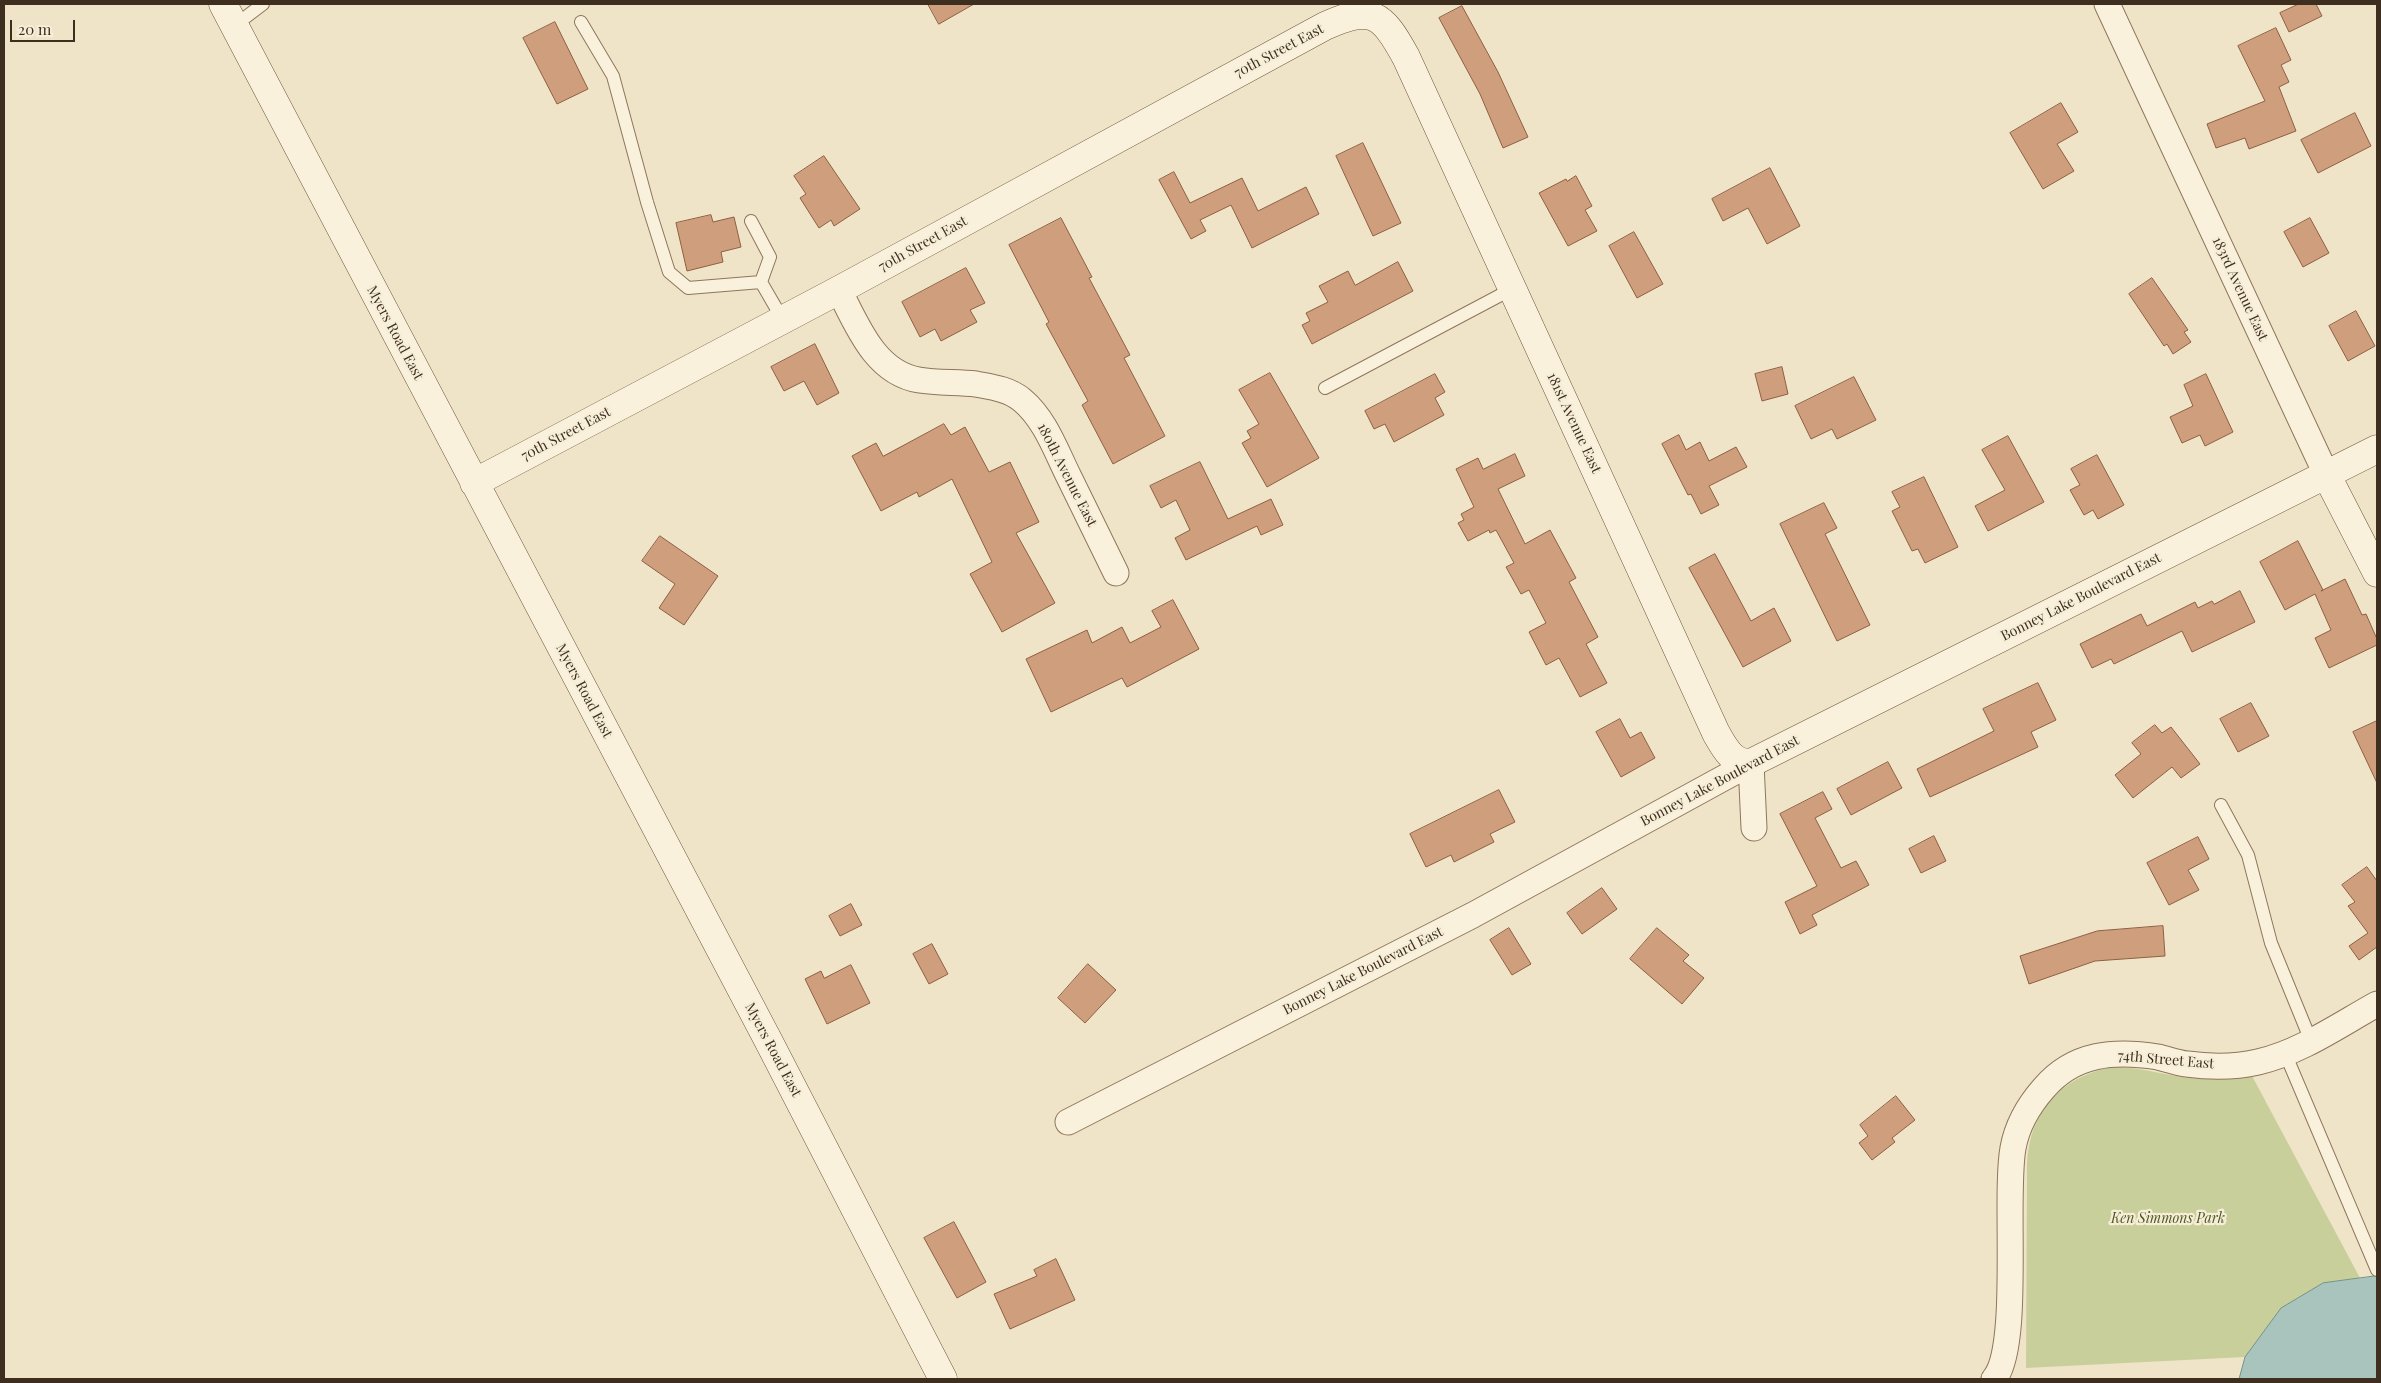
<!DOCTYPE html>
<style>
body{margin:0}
#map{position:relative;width:2381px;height:1383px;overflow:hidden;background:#f0e4c8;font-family:"Playfair Display",serif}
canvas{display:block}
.frame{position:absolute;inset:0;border:5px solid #3d2e20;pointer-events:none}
.scale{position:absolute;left:10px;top:20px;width:65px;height:22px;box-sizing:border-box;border:2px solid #3d2e20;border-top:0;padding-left:6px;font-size:15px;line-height:18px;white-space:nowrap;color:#3d2e20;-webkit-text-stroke:4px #f7eed8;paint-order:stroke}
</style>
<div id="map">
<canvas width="2381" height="1383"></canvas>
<div class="frame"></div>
<div class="scale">20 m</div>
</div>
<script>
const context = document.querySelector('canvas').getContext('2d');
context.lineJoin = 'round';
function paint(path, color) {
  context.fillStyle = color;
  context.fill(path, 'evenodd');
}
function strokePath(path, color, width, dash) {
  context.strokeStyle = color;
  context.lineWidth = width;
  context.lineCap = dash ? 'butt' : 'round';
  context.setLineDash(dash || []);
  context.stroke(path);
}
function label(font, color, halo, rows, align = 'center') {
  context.font = font + ' "Playfair Display",serif';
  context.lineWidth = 4.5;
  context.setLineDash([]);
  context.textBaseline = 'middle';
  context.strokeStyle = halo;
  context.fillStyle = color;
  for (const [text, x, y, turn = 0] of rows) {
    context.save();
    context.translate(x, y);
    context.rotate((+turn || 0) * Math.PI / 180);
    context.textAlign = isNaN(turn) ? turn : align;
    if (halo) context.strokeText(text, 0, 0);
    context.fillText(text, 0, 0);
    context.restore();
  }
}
const green = new Path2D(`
 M2111,1067C2137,1066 2159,1074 2184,1077C2206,1080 2229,1077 2251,1074L2360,1278L2323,1283L2281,1308L2245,1357L2026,1368L2027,1163C2030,1111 2060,1078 2111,1067Z`);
const water = new Path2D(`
 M2377,1276V1379H2239L2245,1357L2281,1308L2323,1283Z`);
const building = new Path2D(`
 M928,4H974L939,24Z
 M2299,4H2316L2322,16L2289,32L2280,13Z
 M1462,6L1498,72L1528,137L1503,148L1480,94L1439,18Z
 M555,22L588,89L557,104L523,38Z
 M2276,28L2291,60L2281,65L2289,82L2279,87L2296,131L2249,149L2245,138L2216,148L2207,124L2265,101L2238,46Z
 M2061,103L2078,132L2057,144L2074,171L2043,189L2010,133Z
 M2355,113L2371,146L2318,173L2301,140Z
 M1363,143L1401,223L1373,236L1336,156Z
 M824,156L860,209L834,226L831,220L819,228L800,198L806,194L794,176Z
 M1770,168L1800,226L1767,244L1748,208L1723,221L1712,199Z
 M1174,172L1190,203L1242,178L1258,211L1306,187L1319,214L1252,248L1231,205L1200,220L1206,231L1191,239L1159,180Z
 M1576,176L1592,206L1585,210L1597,231L1568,246L1539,193L1566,179L1567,181Z
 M711,215L713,222L734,217L741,247L721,252L723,262L687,271L676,223Z
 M1061,218L1092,277L1089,278L1130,355L1124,358L1165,436L1113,464L1082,405L1088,401L1046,324L1049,322L1009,245Z
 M2310,218L2329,253L2303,267L2284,232Z
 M1634,232L1663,284L1637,298L1609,246Z
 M1398,262L1413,291L1312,344L1302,325L1310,321L1306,313L1328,302L1319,286L1348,271L1355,285Z
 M966,268L985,303L970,310L977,322L941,341L935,329L920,337L902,302Z
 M2152,278L2188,330L2184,332L2191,342L2173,354L2167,344L2164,346L2129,294Z
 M2356,311L2375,346L2348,361L2329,326Z
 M815,344L839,393L817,405L804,381L784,391L771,367Z
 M1782,367L1788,394L1762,401L1755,374Z
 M1270,373L1319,458L1267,487L1242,443L1251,438L1247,431L1259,424L1239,390Z
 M1435,374L1445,392L1435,398L1444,415L1394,442L1385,424L1374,429L1365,411Z
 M2206,374L2233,432L2205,446L2200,435L2182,443L2170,417L2193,406L2184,385Z
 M1854,377L1876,420L1837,439L1832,429L1811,439L1795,406Z
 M944,424L951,435L965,427L989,472L1010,462L1039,522L1016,533L1055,603L1002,632L970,574L992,562L952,479L919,497L917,492L881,511L852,456L876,443L883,456Z
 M1679,435L1686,450L1700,442L1709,461L1736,447L1747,467L1709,486L1719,505L1701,514L1691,494L1688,495L1662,444Z
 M2008,436L2044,502L1988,531L1975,506L2005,490L1982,450Z
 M1515,454L1525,476L1498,489L1525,544L1550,530L1576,578L1569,582L1598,637L1586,644L1607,683L1580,697L1559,658L1546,665L1529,632L1546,623L1529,590L1521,594L1506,567L1514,563L1496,530L1490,533L1489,530L1468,541L1458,523L1464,520L1461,514L1474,507L1456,469L1478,458L1483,469Z
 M2097,455L2124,505L2098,519L2093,510L2084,515L2070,490L2080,485L2071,469Z
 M1200,462L1228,519L1271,499L1283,525L1261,535L1257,526L1186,560L1175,538L1190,530L1176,500L1161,508L1150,486Z
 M1924,477L1958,547L1925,563L1918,549L1912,551L1892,511L1900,507L1892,492Z
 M1824,503L1837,528L1825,534L1870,625L1837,641L1780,524Z
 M660,536L718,576L684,625L659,608L675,584L642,561Z
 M2298,541L2323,590L2321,591L2345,579L2362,615L2366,614L2377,639V645L2329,668L2315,638L2331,630L2315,594L2285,610L2260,562Z
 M1715,554L1751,621L1774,608L1791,641L1743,667L1689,568Z
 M2240,591L2255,622L2192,652L2182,631L2114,664L2111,659L2092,668L2080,644L2141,614L2147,626L2195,602L2198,608L2212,601L2214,604Z
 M1173,600L1199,649L1127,687L1122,678L1051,712L1026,659L1087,630L1092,643L1122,627L1130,643L1161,627L1152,611Z
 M2038,683L2056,720L2031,732L2038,747L1930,797L1917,769L1994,731L1983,709Z
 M2251,703L2269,736L2238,752L2220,719Z
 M1620,719L1630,738L1641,732L1655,758L1621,777L1596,732Z
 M2377,721V783L2353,732Z
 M2155,725L2162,733L2171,727L2200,764L2181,778L2172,767L2133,798L2115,775L2141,754L2132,743Z
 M1888,762L1902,788L1851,815L1837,789Z
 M1499,790L1515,822L1490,834L1494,842L1454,862L1451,855L1426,867L1410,834Z
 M1823,792L1832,809L1815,818L1841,868L1856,861L1869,885L1812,915L1817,925L1800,934L1785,902L1817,886L1780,814Z
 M1934,836L1946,861L1921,873L1909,849Z
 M2198,837L2209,859L2188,870L2199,890L2169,905L2147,863Z
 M2367,867L2377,881V947L2359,960L2349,946L2368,933L2348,906L2355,902L2342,885Z
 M1602,888L1617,909L1582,934L1567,913Z
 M851,904L862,925L840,936L829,916Z
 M2163,926L2165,956L2095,961L2029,984L2020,956L2097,931Z
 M1509,928L1531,964L1512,975L1490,940Z
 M1657,928L1689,955L1683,961L1704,978L1682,1004L1630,959Z
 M932,944L948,974L929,984L913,954Z
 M1088,964L1116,990L1085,1023L1058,998Z
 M851,965L870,1003L827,1024L805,979L821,971L824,978Z
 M1896,1096L1915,1120L1892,1138L1895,1142L1872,1160L1859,1143L1868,1136L1860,1125Z
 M954,1222L986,1282L957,1298L924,1238Z
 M1056,1259L1075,1300L1010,1329L994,1294L1037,1276L1034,1270Z`);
const lane = new Path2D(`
 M581,22L613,76L647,202L669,272L688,288L761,282L783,320
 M234,26L263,4
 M751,221L770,257L761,282
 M1325,388L1512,289
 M2221,805L2248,855L2271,943L2311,1041
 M2285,1053L2377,1270`);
const street = new Path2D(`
 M2107,4L2326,474
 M839,290C857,325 875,373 919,380C937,383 957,382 976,384C992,387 1009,389 1022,400C1045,419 1056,451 1069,477C1085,509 1100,541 1116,573
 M1751,763L1754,828
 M1068,1122L1473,915L1751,763
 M1994,1379C2021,1348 2004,1198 2013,1148C2017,1126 2029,1105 2044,1088C2074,1053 2114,1050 2158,1057C2167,1059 2177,1063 2187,1064C2209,1067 2236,1067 2258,1062C2301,1052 2339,1025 2377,1004`);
const secondary = new Path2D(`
 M223,4L768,1040L943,1379
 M2326,474L2377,573
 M474,483L839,290L1325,26C1372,5 1382,13 1406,57L1716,733C1724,747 1732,764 1751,763L2377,449`);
const streetNames = [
 ["70th Street East",1279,51,-28],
 ["70th Street East",923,244,-29],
 ["183rd Avenue East",2240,289,65],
 ["Myers Road East",395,333,62],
 ["181st Avenue East",1574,423,65],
 ["70th Street East",566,434,-28],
 ["180th Avenue East",1067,475,63],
 ["Bonney Lake Boulevard East",2081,597,-27],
 ["Myers Road East",584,691,62],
 ["Bonney Lake Boulevard East",1720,781,-28],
 ["Bonney Lake Boulevard East",1363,971,-27],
 ["Myers Road East",773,1050,62],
 ["74th Street East",2166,1060,5]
];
const parkNames = [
 ["Ken Simmons Park",2168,1219]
];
paint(green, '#c9cf9b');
paint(water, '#a9c4bc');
strokePath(water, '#6f938a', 1);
paint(building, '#cf9f7d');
strokePath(building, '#8d5f41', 1);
strokePath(lane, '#8d765c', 14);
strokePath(street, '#8d765c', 27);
strokePath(secondary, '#6f573f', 29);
strokePath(lane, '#faf1dc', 12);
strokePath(street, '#faf1dc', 25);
strokePath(secondary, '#faf1dc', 28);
label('14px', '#3d2e20', '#f7eed8', streetNames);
label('italic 14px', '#4d5a26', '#f7eed8', parkNames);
</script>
